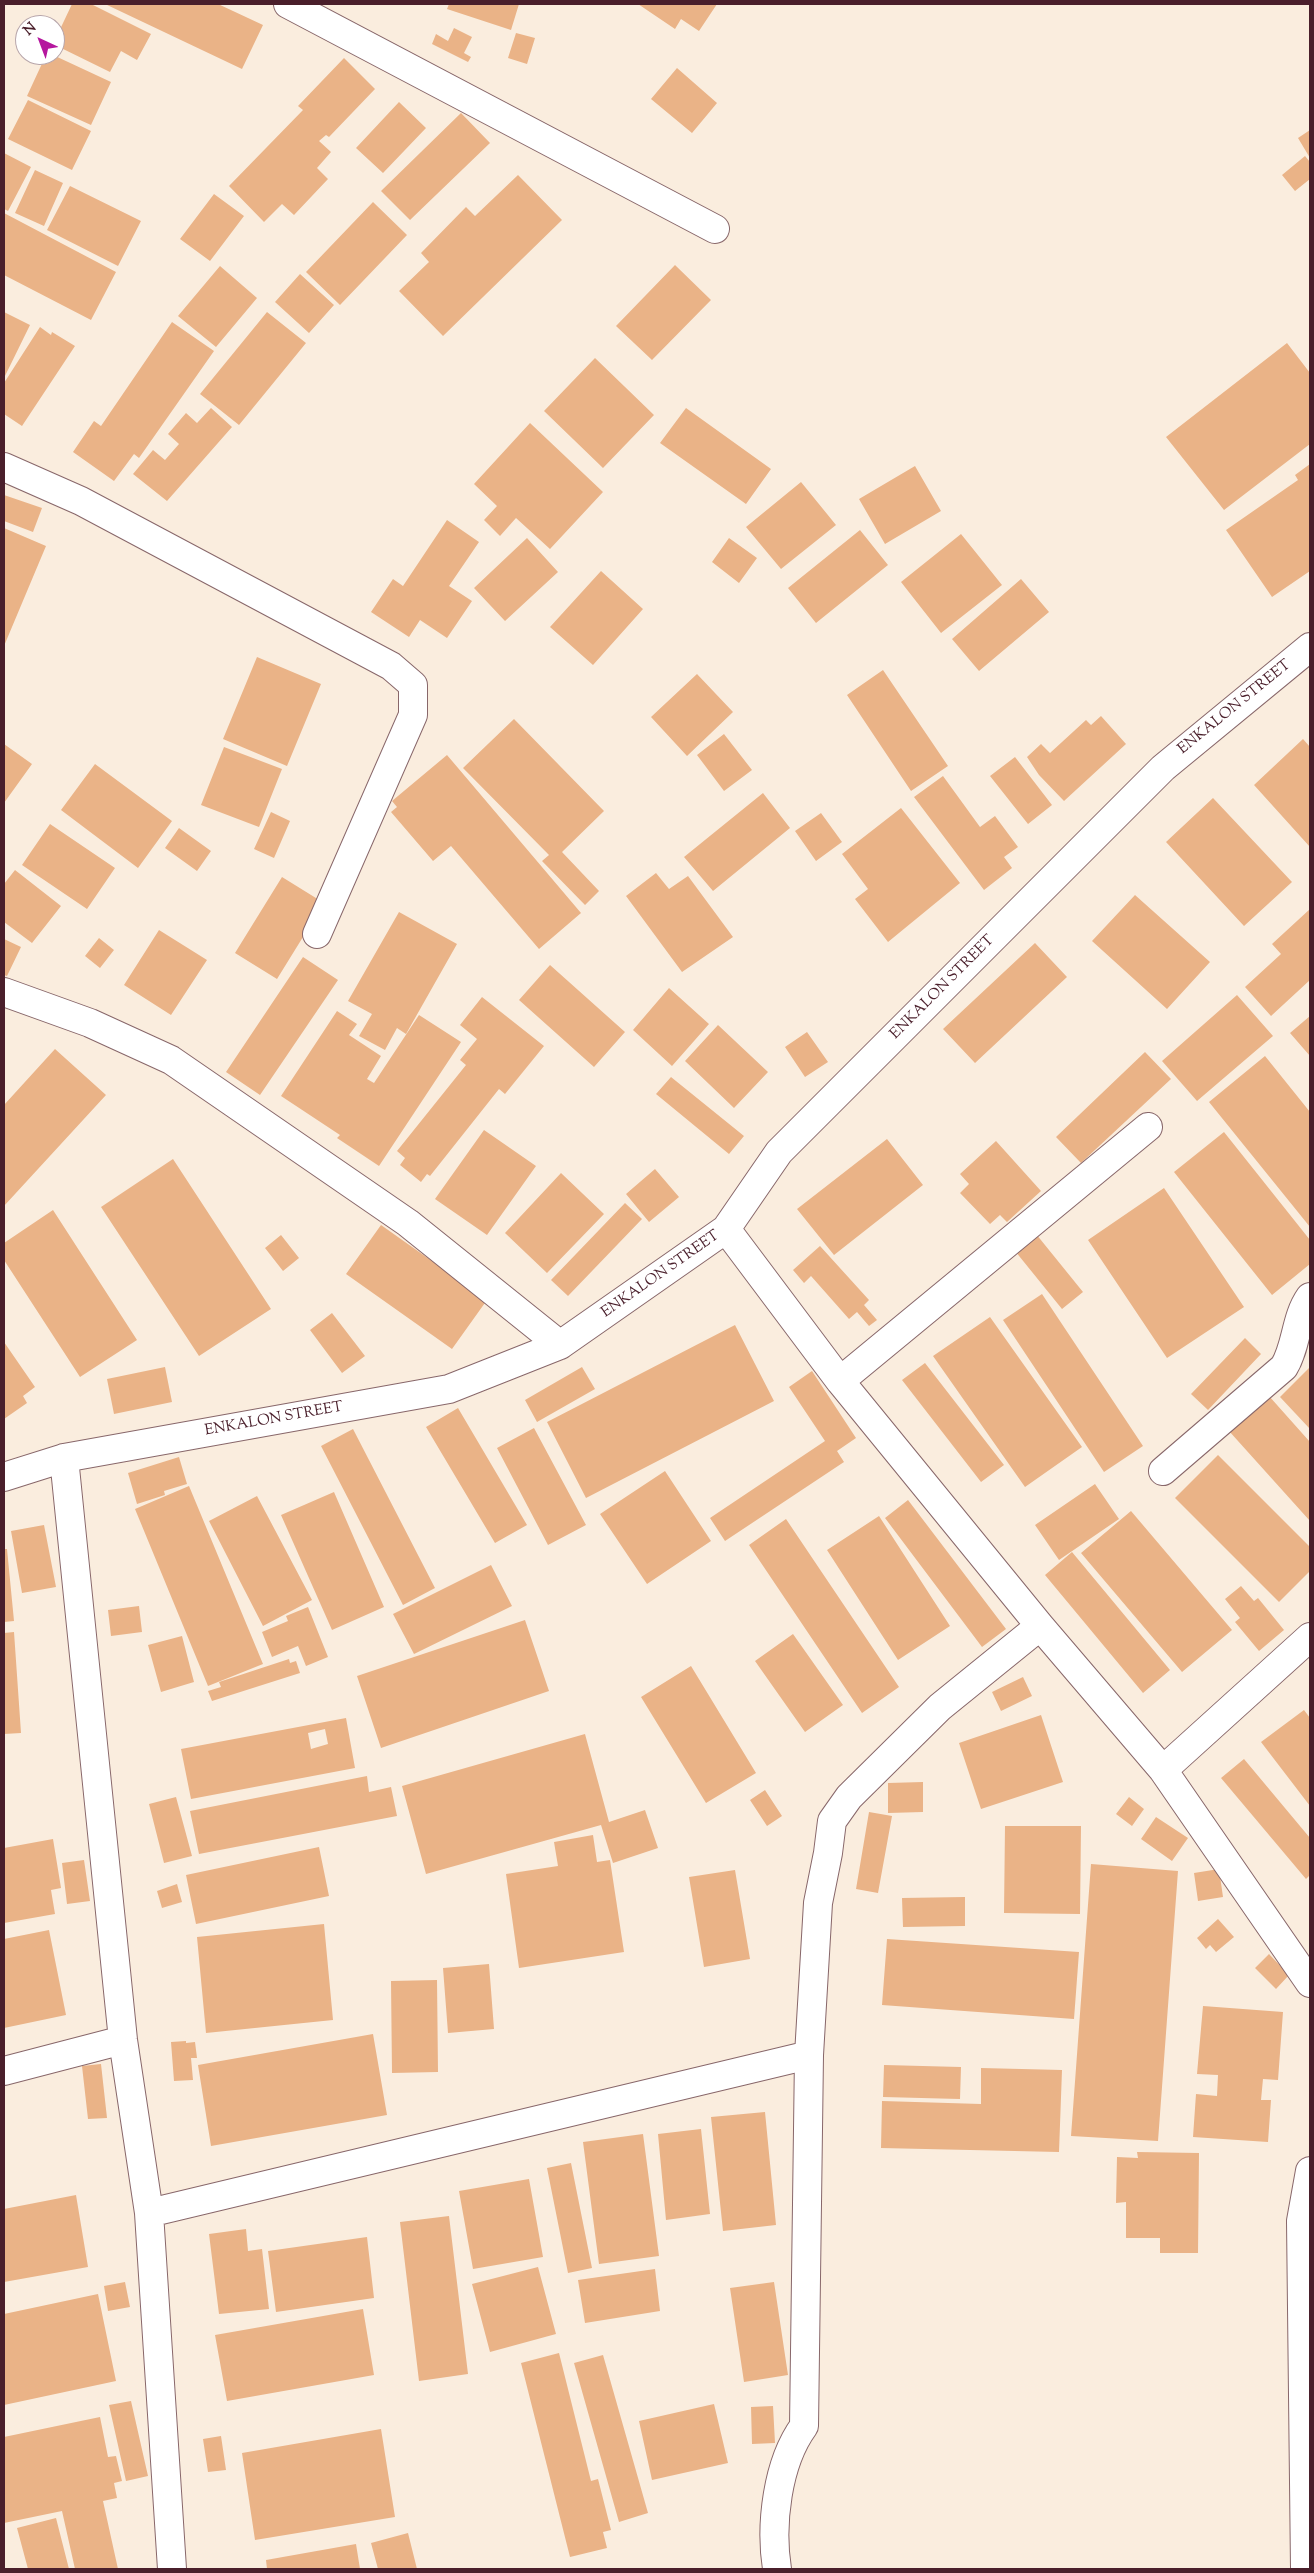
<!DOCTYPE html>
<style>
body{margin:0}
#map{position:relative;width:1314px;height:2573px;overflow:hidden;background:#faedde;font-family:"Sorts Mill Goudy",serif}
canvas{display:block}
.frame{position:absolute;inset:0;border:5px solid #4a1f2b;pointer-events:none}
.north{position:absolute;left:15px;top:15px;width:50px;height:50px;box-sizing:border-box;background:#fff;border:1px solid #b7a5aa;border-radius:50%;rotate:317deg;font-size:14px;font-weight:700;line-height:20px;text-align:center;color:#4a1f2b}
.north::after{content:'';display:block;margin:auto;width:18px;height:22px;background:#b5179e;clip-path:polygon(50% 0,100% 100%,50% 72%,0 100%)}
</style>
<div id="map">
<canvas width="1314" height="2573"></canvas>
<div class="frame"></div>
<div class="north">N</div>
</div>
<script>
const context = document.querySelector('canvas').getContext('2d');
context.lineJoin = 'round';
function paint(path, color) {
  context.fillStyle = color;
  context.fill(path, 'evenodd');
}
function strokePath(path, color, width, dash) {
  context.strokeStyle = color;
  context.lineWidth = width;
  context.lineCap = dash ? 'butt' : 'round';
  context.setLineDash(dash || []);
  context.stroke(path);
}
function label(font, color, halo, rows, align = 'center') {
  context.font = font + ' "Sorts Mill Goudy",serif';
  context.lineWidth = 4;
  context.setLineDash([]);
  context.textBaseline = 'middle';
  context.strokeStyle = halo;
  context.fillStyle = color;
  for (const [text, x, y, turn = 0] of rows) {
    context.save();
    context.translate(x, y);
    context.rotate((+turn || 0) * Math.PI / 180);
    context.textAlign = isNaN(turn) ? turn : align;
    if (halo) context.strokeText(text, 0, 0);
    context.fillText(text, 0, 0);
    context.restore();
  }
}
const building = new Path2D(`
 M72,4H91L151,34L137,60L121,51L110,72L55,45V40Z
 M105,4H218L263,25L242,69Z
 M449,4H519L511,30L447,9Z
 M638,4H717L699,31L681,19L675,29Z
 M454,28L472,37L464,53L471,57L468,62L432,44L436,34L448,41Z
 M516,33L535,38L527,64L508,58Z
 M46,55H53L111,82L91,125L27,96Z
 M344,58L375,89L329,137L326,135L319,141L331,152L317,168L328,179L294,215L282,204L264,222L229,186L303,110L298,106Z
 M677,68L717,103L692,133L651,99Z
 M28,100L91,131L72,170L8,139Z
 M399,102L426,128L383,173L356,148Z
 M461,113L490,143L410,220L381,191Z
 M1310,130V158L1298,138Z
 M4,153L31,167L8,211L4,209Z
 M1305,156L1310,162V179L1295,191L1282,175Z
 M35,170L63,183L44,226L15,213Z
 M518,175L562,220L443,336L399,291L429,262L421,253L466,207L475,216Z
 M70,186L141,221L118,266L47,230Z
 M214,194L244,216L210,261L180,239Z
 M373,202L407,235L340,305L306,272Z
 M4,213L116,272L91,320L4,275Z
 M675,265L711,300L652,360L616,326Z
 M220,266L257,298L216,347L178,316Z
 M300,274L334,305L309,333L275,302Z
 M4,312L30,325L4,378Z
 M267,312L306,343L239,425L200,394Z
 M172,322L214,351L139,458L134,454L114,481L73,452L94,421L101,426Z
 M40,327L51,335L52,332L75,346L22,426L4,414V383Z
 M1287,343L1310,373V444L1224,510L1166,437Z
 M595,358L654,415L603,468L544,411Z
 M211,408L232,427L167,501L133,474L153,450L165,460L179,444L168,434L186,413L197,423Z
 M686,408L771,469L746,504L660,443Z
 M530,423L603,492L550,549L516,518L500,536L484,520L497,506L474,484Z
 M1310,464V571L1272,597L1226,530L1298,480L1295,475Z
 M915,466L941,511L885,544L859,499Z
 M801,482L836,525L781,569L746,527Z
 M4,495L42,508L33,532L4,521Z
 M447,520L479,542L449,586L472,601L447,638L420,620L409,637L371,612L393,579L403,586Z
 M4,528L46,546L4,646Z
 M860,530L888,565L816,623L788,588Z
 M961,534L1002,585L941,633L901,582Z
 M527,538L558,572L505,621L474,588Z
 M729,538L757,558L739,583L712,562Z
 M601,571L643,609L593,665L550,627Z
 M1021,579L1049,612L979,671L952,639Z
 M257,657L321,684L287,766L223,739Z
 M883,670L948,766L911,791L847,695Z
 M697,674L733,712L687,756L651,717Z
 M1101,716L1126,744L1064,801L1039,775L1027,757L1041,744L1050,753L1086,720L1091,725Z
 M514,719L604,811L562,852L599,891L585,905L542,861L549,855L463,768Z
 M724,734L752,770L724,791L697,755Z
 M1303,739L1310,747V847L1254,785Z
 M4,744L32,764L4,803Z
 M224,747L282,769L259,827L201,805Z
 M447,755L581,913L539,949L451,846L433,861L391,812L397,807L392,801Z
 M1015,757L1052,805L1028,824L990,776Z
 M95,764L172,821L138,868L61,810Z
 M943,776L980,827L995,816L1018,847L1004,857L1012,868L984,890L914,797Z
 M763,793L790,828L713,891L684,857Z
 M1213,798L1292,882L1244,926L1166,842Z
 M901,808L960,883L888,942L855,899L868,889L842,854Z
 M271,812L290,821L274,858L254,849Z
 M821,813L842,842L816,861L795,831Z
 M50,824L115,868L87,909L22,865Z
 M179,828L211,851L197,871L165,848Z
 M15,870L61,906L32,943L4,922V884Z
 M656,873L669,889L688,876L733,937L682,972L626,896Z
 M282,877L324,903L277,979L235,953Z
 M1135,895L1210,962L1167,1009L1092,941Z
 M1310,909V980L1271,1016L1245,987L1281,954L1272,944Z
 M399,912L457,944L406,1034L397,1028L385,1050L359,1036L372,1014L348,1001Z
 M159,930L207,960L171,1015L124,985Z
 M99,938L114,950L100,968L85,956Z
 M4,939L21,947L7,976L4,975Z
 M1035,943L1067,977L975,1063L943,1029Z
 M303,957L338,980L260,1095L226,1072Z
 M550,965L625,1032L594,1067L519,1000Z
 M669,988L709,1024L672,1066L633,1030Z
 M1237,995L1273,1036L1197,1101L1162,1061Z
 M482,997L544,1046L505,1094L499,1089L430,1176L427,1174L421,1182L400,1165L405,1158L397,1151L466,1065L460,1060L477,1039L460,1025Z
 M337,1011L357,1024L349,1035L381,1056L367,1079L374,1083L419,1015L461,1042L379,1166L337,1138L340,1135L281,1096Z
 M1310,1016V1056L1290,1033Z
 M718,1025L768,1072L734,1108L685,1061Z
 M807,1032L828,1062L805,1077L785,1047Z
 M55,1049L106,1095L4,1206V1105Z
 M1145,1052L1171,1079L1081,1163L1056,1137Z
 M1265,1056L1310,1112V1227L1209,1102Z
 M671,1077L744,1136L729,1154L656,1094Z
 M484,1130L536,1166L487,1235L435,1199Z
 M1224,1132L1310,1240V1264L1272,1295L1174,1172Z
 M887,1139L923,1185L834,1255L797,1209Z
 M996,1141L1041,1191L1007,1222L1000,1215L990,1224L960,1193L969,1184L960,1174Z
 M173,1159L271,1309L199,1356L101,1207Z
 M655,1169L679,1197L649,1222L626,1194Z
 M561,1173L604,1214L547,1273L505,1233Z
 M1164,1188L1244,1307L1167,1358L1088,1240Z
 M625,1203L642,1219L568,1296L551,1280Z
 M53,1210L137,1340L80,1377L4,1260V1243Z
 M381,1225L487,1300L452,1349L346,1274Z
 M1032,1229L1083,1292L1062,1309L1011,1246Z
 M281,1235L299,1258L283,1271L265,1248Z
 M820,1246L869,1300L864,1305L877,1320L869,1326L857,1312L849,1319L811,1276L804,1283L793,1270Z
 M1042,1294L1143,1446L1104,1472L1003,1320Z
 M332,1313L365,1356L342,1373L310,1330Z
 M990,1317L1082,1447L1025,1487L933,1356Z
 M735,1325L774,1401L586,1498L547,1422Z
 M1245,1338L1261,1354L1208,1410L1191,1394Z
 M4,1342L35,1387L23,1396L27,1403L4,1419Z
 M925,1363L1004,1465L981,1482L902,1380Z
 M165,1367L172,1402L114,1414L107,1379Z
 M582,1367L595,1389L537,1422L525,1400Z
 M1310,1367V1429L1280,1397Z
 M812,1371L856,1438L837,1451L844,1462L725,1541L710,1518L825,1441L789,1387Z
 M1269,1396L1310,1442V1521L1229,1431Z
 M458,1408L527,1525L495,1543L426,1427Z
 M534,1428L586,1525L548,1545L497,1448Z
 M353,1429L435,1588L403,1605L321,1446Z
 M1218,1455L1310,1547V1571L1279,1602L1175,1498Z
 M179,1457L187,1484L164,1491L165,1495L137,1504L128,1473Z
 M665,1471L711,1541L647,1584L600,1514Z
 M1095,1484L1119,1519L1059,1560L1035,1525Z
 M189,1486L263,1664L208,1686L135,1509Z
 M334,1492L384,1607L332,1630L281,1515Z
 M257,1496L312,1600L263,1626L209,1521Z
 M908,1500L1006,1629L982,1647L885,1518Z
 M1131,1511L1232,1630L1182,1672L1081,1553Z
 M879,1516L950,1626L898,1660L827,1550Z
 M786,1519L899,1687L862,1713L749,1545Z
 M44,1525L56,1587L22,1593L11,1531Z
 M4,1549H7L14,1621L4,1622Z
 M1072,1552L1170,1670L1143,1693L1045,1575Z
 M491,1565L512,1606L414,1654L393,1614Z
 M1241,1586L1254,1601L1258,1598L1284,1630L1259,1651L1235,1622L1240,1618L1225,1599Z
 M139,1606L142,1632L111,1636L108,1610Z
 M308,1607L328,1657L306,1666L298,1646L272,1657L262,1632L288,1621L286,1616Z
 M525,1620L549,1691L381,1748L357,1676Z
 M14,1632L21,1733L4,1734V1633Z
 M793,1634L843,1705L805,1732L755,1661Z
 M182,1636L194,1682L161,1692L148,1645Z
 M289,1659L290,1663L296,1661L300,1673L212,1701L208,1691L221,1687L219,1682Z
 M691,1666L756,1773L706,1803L641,1697Z
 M1023,1677L1032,1696L1001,1711L992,1692Z
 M1304,1710L1310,1718V1806L1261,1742Z
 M1041,1715L1063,1782L981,1809L959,1743Z
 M346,1718L355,1768L191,1799L181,1749ZM325,1729L328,1744L311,1749L308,1733Z
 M585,1734L609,1822L645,1810L658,1848L613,1863L601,1825L426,1874L402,1786Z
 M1244,1759L1310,1838V1875L1306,1879L1221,1778Z
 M367,1776L369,1792L391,1787L397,1816L199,1854L190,1811Z
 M923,1782V1812L888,1813V1783Z
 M765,1790L782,1816L767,1826L750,1800Z
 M176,1797L192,1856L164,1863L149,1804Z
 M1129,1797L1144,1809L1132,1826L1116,1814Z
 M869,1812L892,1816L878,1893L856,1889Z
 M1156,1817L1188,1838L1172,1861L1141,1839Z
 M1005,1826H1081L1080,1914L1004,1913Z
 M593,1835L597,1862L610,1860L624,1952L519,1968L506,1874L558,1866L554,1842Z
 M53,1839L61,1888L51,1890L55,1914L4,1923V1848Z
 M319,1847L329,1896L196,1924L186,1875Z
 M84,1860L90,1901L67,1904L62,1863Z
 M1091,1864L1178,1871L1158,2141L1071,2136Z
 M1219,1869L1223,1897L1198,1901L1194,1873Z
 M735,1870L750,1959L704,1967L689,1877Z
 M177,1884L182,1902L162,1908L157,1891Z
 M965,1897V1926L903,1927L902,1898Z
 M1218,1919L1234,1937L1216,1952L1210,1945L1206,1949L1197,1938Z
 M324,1924L333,2020L206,2033L197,1937Z
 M49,1930L66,2015L4,2028V1939Z
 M887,1939L1079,1952L1074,2019L882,2005Z
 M1269,1954L1289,1975L1276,1989L1255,1968Z
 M489,1964L494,2029L448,2033L443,1968Z
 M437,1980L438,2072L392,2073L391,1981Z
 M1203,2006L1283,2012L1278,2080L1263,2079L1261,2100H1271L1268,2142L1193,2137L1196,2094L1217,2096L1218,2075L1197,2074Z
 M373,2034L387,2115L211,2146L198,2065Z
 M186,2041V2043L195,2042L197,2058H191L193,2080L174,2081L171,2042Z
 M101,2064L107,2118L88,2119L82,2066Z
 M884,2065L961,2067L960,2099L883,2097Z
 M981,2068L1062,2070L1059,2152L881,2148L882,2101L981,2104Z
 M765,2112L776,2225L723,2231L711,2117Z
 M701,2129L710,2214L666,2220L658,2134Z
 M643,2134L659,2256L599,2264L583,2142Z
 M1137,2152L1199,2153L1198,2253H1160V2238H1126V2202L1116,2203L1117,2157L1138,2158Z
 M571,2163L592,2268L568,2273L547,2168Z
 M529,2179L543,2257L473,2269L459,2191Z
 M76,2195L88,2267L4,2282V2209Z
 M449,2216L468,2374L419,2381L400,2222Z
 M246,2229L248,2251L262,2249L269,2309L219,2314L209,2234Z
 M367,2237L374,2298L276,2312L268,2251Z
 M538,2267L556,2334L490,2352L472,2284Z
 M655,2269L660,2311L585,2323L578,2280Z
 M125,2282L130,2307L108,2311L104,2286Z
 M774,2282L788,2375L744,2382L730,2288Z
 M98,2294L116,2381L4,2405V2314Z
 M363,2309L374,2375L227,2401L215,2335Z
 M559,2353L591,2481L598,2479L611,2530L603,2532L607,2548L570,2557L521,2363Z
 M603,2355L648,2513L619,2522L574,2363Z
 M131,2401L148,2476L126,2481L109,2405Z
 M714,2404L728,2463L652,2480L639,2421Z
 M773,2406L775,2443L752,2444L751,2407Z
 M100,2417L108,2457L116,2456L122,2481L114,2483L117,2498L103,2501L118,2569H75L62,2511L4,2523V2437Z
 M381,2429L395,2517L255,2540L242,2453Z
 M221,2436L226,2470L208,2472L203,2439Z
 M56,2518L69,2569H28L17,2528Z
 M408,2533L417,2569H378L371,2543Z
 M356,2544L360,2569H267L266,2560Z`);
const minor = new Path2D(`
 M288,4L715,229
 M4,467L81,501L391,666L413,685V715L317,934
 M4,992L90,1023L171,1060L408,1223L560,1345
 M726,1229L840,1381L1040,1626L1163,1770L1310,1983
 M840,1381L1148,1127
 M64,1458L123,2040L149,2213L172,2569
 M1163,1471L1284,1367C1297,1346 1295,1318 1310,1297
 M4,1477L64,1458L449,1389L560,1345L726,1229L779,1152L1163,768L1310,647
 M1163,1770L1310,1637
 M4,2071L123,2040
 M149,2213L809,2055
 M777,2569C770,2525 777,2463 804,2426L809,2055L818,1903L828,1853L832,1821L849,1797L940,1707L1040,1626
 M1305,2569L1301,2221L1310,2171`);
const streetNames = [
 ["ENKALON STREET",1235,708,-39],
 ["ENKALON STREET",943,988,-45],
 ["ENKALON STREET",661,1275,-35],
 ["ENKALON STREET",274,1420,-10]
];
paint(building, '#eab387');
strokePath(minor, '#88676a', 30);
strokePath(minor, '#fff', 28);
label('15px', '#4a1f2b', '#fff', streetNames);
</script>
